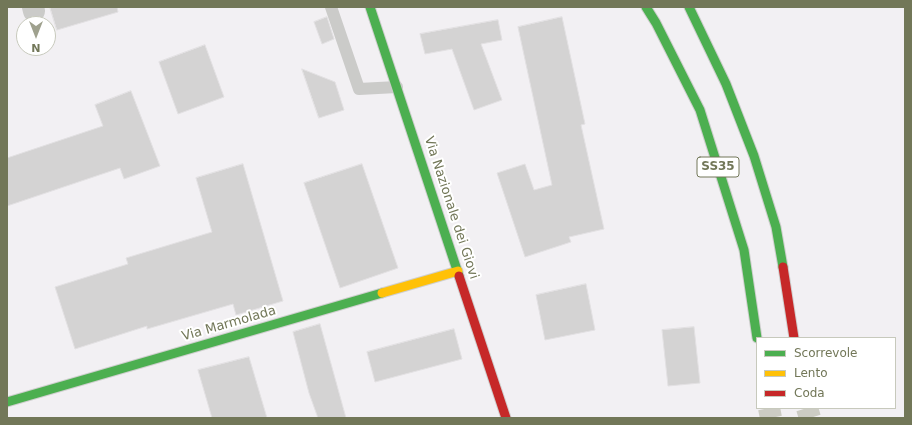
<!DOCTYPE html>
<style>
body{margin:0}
#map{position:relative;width:912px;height:425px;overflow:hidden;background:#f2f0f3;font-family:"DejaVu Sans",sans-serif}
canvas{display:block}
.frame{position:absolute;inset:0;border:8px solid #727758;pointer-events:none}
.legend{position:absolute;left:756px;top:337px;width:140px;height:72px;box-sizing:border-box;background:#fff;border:1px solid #c7c9bc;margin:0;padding:5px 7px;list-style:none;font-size:12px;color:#727758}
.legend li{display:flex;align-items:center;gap:8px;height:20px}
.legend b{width:20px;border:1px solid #c7c9bc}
.north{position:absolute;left:16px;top:16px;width:40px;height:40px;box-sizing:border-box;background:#fff;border:1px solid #c7c9bc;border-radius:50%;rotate:180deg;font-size:11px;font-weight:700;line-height:16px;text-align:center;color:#727758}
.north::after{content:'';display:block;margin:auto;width:14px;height:18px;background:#9fa18e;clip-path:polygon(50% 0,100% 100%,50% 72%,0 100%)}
</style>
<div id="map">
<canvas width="912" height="425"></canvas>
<div class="frame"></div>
<ul class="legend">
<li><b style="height:5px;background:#4caf50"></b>Scorrevole</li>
<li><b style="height:5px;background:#ffc107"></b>Lento</li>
<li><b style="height:5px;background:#c62828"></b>Coda</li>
</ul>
<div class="north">N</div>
</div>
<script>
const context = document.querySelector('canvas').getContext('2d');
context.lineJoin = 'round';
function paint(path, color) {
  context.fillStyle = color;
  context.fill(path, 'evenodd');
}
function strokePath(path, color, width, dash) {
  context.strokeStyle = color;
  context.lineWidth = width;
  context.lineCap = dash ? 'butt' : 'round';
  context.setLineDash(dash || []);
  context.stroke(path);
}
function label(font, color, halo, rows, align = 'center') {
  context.font = font + ' "DejaVu Sans",sans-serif';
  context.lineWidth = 4;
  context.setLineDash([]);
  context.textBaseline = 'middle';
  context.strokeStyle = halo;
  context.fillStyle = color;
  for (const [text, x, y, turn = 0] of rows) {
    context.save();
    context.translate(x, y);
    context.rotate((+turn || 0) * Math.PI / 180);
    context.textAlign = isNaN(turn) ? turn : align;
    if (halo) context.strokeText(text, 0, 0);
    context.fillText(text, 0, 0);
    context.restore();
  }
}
const building = new Path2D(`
 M50,7H117L118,12L57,30Z
 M327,17L334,39L322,44L314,22Z
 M562,17L585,124L581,125L604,229L569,237L571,242L525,257L497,173L525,164L534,190L552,185L518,27Z
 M498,20L502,40L481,44L502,100L474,110L452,49L425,54L420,34Z
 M205,45L224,97L178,114L159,62Z
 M302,69L335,82L344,110L319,118Z
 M131,91L160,166L124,179L120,168L7,206V158L103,126L95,105Z
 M243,164L283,301L236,315L233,304L147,329V326L75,349L55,287L128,264L126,258L212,232L196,178Z
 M362,164L398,268L340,288L304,183Z
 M586,284L595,330L545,340L536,295Z
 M320,324L346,418H318L309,393L293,332Z
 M694,327L700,383L668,386L662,330Z
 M454,329L462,359L375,382L367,352Z
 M249,357L267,418H212L198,370Z`);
const highwayTunnel = new Path2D(`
 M769,408L771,418
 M807,408L810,418`);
const lane = new Path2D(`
 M331,7L359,89L397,87`);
const street = new Path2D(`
 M33,7L34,11`);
const fast = new Path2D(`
 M370,7L459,276
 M646,7L656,23L700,110L744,250L757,338
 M689,7L726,84L754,156L776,227L783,267
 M7,402L382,293`);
const slow = new Path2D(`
 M382,293L458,271`);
const jam = new Path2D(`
 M783,267L794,338
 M459,276L506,418`);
const shields = [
 [718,167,42]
];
const shieldNames = [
 ["SS35",718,167]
];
const streetNames = [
 ["Via Nazionale dei Giovi",451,208,72],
 ["Via Marmolada",229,324,-16]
];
paint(building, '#d4d3d3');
strokePath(building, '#e2e0e2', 1);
strokePath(highwayTunnel, '#ccccc4', 22, [22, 11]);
strokePath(fast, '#cfcfce', 11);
strokePath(slow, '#cfcfce', 11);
strokePath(jam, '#cfcfce', 11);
strokePath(lane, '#cbcbc9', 12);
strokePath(street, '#cbcbc9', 22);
strokePath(fast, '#4caf50', 9);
strokePath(slow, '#ffc107', 9);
strokePath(jam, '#c62828', 9);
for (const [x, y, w] of shields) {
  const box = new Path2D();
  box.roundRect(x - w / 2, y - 10, w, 20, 3);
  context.fillStyle = '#fff';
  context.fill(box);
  strokePath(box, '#727758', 1);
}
label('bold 12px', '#727758', null, shieldNames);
label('13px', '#727758', '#fff', streetNames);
</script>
